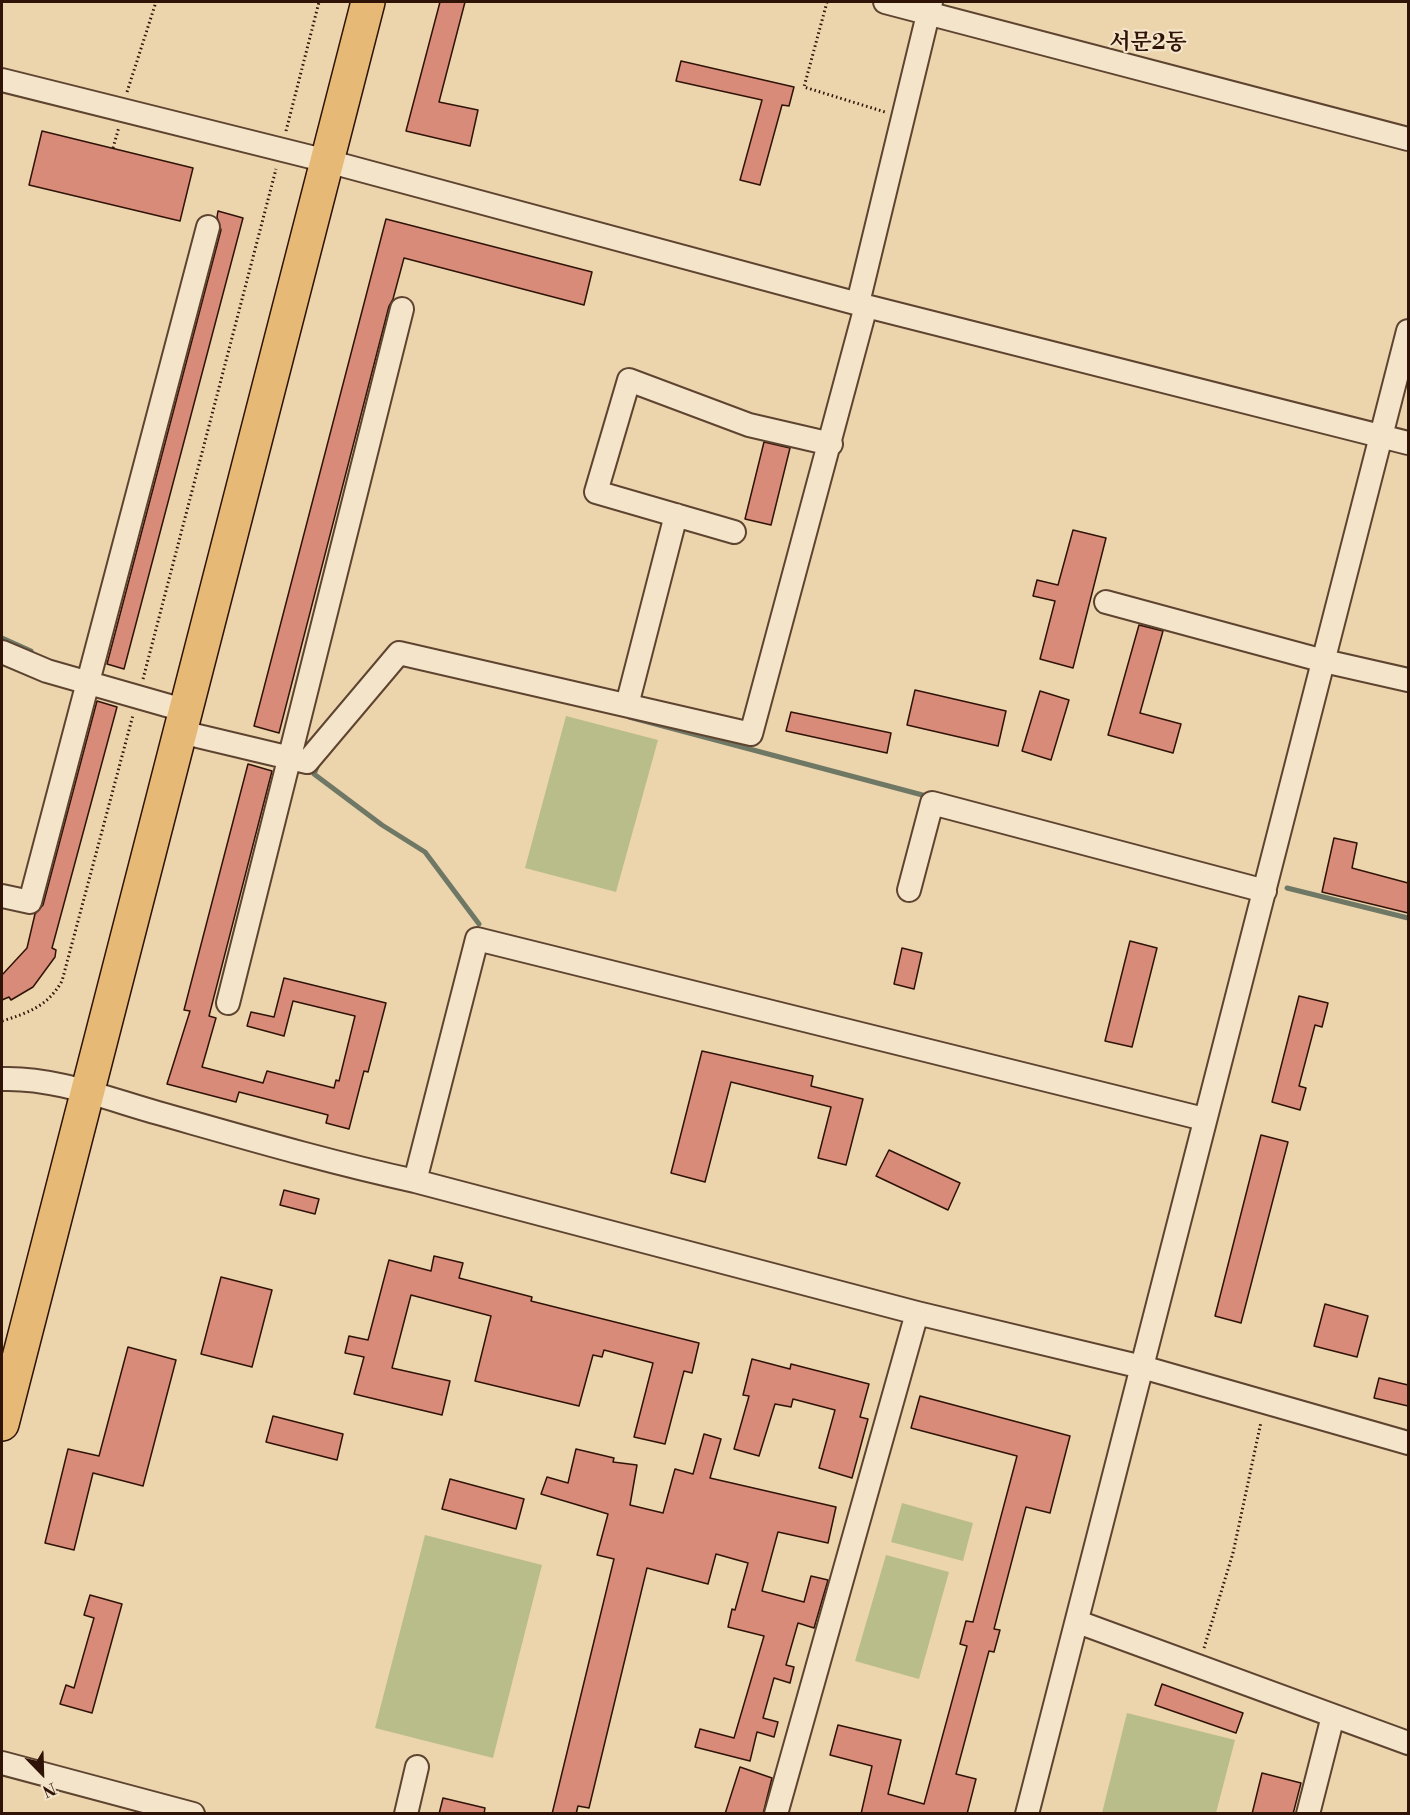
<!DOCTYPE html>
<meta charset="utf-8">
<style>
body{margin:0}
#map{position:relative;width:1410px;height:1815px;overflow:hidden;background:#ecd5ad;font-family:"Libre Bodoni",serif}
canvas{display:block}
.frame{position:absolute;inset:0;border:3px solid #2f1307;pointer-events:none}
.north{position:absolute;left:12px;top:1743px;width:60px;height:60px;-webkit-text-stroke:4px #f3e4ca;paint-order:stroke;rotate:157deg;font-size:16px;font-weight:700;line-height:24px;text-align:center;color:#2f1307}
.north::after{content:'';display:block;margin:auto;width:21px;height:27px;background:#2f1307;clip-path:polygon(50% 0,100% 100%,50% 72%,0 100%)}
</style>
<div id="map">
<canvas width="1410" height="1815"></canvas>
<div class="frame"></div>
<div class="north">N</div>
</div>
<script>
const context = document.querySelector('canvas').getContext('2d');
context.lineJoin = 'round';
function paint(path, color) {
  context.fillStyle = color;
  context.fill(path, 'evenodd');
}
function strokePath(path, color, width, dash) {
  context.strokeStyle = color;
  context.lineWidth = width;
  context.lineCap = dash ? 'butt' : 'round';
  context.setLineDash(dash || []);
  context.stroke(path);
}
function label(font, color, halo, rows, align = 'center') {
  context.font = font + ' "Libre Bodoni","Noto Serif KR",serif';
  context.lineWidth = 4.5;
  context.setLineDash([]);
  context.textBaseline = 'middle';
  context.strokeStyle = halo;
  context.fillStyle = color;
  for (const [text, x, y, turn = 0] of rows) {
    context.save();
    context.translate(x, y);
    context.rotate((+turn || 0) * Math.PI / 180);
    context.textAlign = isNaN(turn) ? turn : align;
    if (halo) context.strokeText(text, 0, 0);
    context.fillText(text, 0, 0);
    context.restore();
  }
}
const green = new Path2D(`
 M566,716L658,740L616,892L525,868Z
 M902,1503L973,1523L963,1561L891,1542Z
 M425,1535L542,1565L493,1758L375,1728Z
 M886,1555L949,1572L919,1679L855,1661Z
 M1127,1713L1235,1740L1216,1813H1102Z`);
const stream = new Path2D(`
 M2,638L31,651
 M629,717L930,797
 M319,762L314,774L382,825L425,852L479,924
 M1287,888L1408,918`);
const building = new Path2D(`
 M440,2H465L439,102L478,110L470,146L406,131Z
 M681,61L794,87L789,106L782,105L760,185L740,180L762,100L676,81Z
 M42,131L193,168L180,221L29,185Z
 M218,211L243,218L124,669L107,664L221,230L217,217Z
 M386,219L592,272L584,305L404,258L393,299L389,306L279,733L254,726Z
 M764,442L790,448L771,525L745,519Z
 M1073,530L1106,538L1073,668L1040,659L1055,601L1033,596L1037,580L1058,585Z
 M1139,625L1163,631L1140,713L1181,724L1173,753L1108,735Z
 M915,690L1006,711L998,746L907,725Z
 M1040,691L1069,700L1051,760L1022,751Z
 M97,701L117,707L52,948L56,950L55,957L33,987L11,1000L9,997L2,1000V975L27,948L35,914L43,905Z
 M791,712L891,733L887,753L786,731Z
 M248,764L272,771L209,1016L216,1018L202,1067L263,1083L267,1071L334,1088L336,1080L339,1081L355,1016L293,1001L284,1036L247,1026L251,1012L274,1017L284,978L386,1003L368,1072L364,1071L349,1129L326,1123L328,1115L239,1092L236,1102L167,1084L190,1011L184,1010Z
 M1334,838L1357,843L1352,868L1408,883V913L1322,892Z
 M1130,941L1157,948L1132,1047L1105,1041Z
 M902,948L922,953L914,989L894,984Z
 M1299,996L1328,1003L1322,1027L1315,1025L1299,1086L1306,1088L1300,1110L1272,1102Z
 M702,1051L813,1076L811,1086L863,1099L846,1165L818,1158L831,1107L731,1082L705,1182L671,1173Z
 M1261,1135L1288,1142L1241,1323L1215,1316Z
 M889,1150L960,1183L948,1210L876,1176Z
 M284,1190L319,1199L315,1214L280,1205Z
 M434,1256L463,1263L459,1278L532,1297L531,1301L699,1343L692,1373L684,1371L665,1444L634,1437L653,1363L604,1350L602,1357L593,1355L579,1406L475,1381L491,1316L411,1295L392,1368L450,1381L442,1415L354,1394L364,1357L345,1353L349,1336L368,1340L389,1260L431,1271Z
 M221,1277L272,1290L252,1367L201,1354Z
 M1325,1304L1368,1316L1357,1357L1314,1346Z
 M128,1347L176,1360L143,1486L93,1473L74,1550L45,1543L68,1449L99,1456Z
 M752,1359L790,1369L791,1364L869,1384L860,1417L868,1419L852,1478L819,1468L835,1410L793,1399L791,1407L775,1404L759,1456L734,1449L749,1396L743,1395Z
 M1379,1378L1408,1385V1406L1374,1398Z
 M920,1396L1070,1436L1050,1513L1026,1507L994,1629L1000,1630L994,1652L989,1651L956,1774L976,1779L967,1814H861L872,1766L830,1755L838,1725L901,1740L888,1794L924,1804L967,1646L960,1644L966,1621L973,1622L1017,1456L911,1428Z
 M273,1416L343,1434L337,1460L266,1442Z
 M704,1434L721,1439L710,1478L836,1507L828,1543L778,1532L762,1591L804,1602L811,1576L828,1580L814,1628L798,1623L786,1665L794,1667L790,1683L774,1678L763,1718L778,1722L774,1737L757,1732L750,1761L695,1747L700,1729L734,1738L764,1636L728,1627L732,1609L735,1610L748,1563L716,1554L708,1584L647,1568L589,1808L578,1806L576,1814H552L614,1559L597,1555L608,1514L541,1494L547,1477L568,1483L576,1449L614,1458L613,1462L637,1465L630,1505L663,1513L675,1469L693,1474Z
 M450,1479L524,1499L516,1529L442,1509Z
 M90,1595L122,1604L92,1713L60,1704L66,1685L74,1688L94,1618L84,1615Z
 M1162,1684L1243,1713L1236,1733L1155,1705Z
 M740,1767L772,1778L763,1814H725Z
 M1262,1773L1301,1783L1293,1814H1252Z
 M443,1798L485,1808L484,1814H439Z`);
const path = new Path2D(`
 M827,2L804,87L885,112
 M127,92L156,2
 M286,131L319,2
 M113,148L119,127
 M143,679L276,169
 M2,1021C28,1013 48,1006 62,981L133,715
 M1204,1648L1233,1553L1261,1422`);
const minor = new Path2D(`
 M885,2L1408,139
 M2,80L327,161L866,306L1408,443
 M858,303L931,2
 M734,532L596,492L629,380L749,425L831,444
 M1106,602L1324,661L1408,680
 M2,652L47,671L187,711
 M627,705L676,515
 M181,732L307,762L399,653L751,734L866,306
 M909,890L932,803L1265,891
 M2,896L30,902L208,227
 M228,1003L402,309
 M2,1079C54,1077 108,1099 158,1113C243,1137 328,1162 415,1181L917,1313L1142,1367L1408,1443
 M415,1181L477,939L1204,1119
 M1078,1622L1408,1743
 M2,1763L193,1814
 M406,1814L417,1767
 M776,1814L917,1313
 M1027,1814L1408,331
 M1308,1814L1333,1716`);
const highway = new Path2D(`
 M2,1424L368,2`);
const neighbourhoodNames = [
 ["서문2동",1148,44]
];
paint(green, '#b9bd89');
strokePath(stream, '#6f7765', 5);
paint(building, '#d98b7a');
strokePath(building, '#2f1307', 1.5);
strokePath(minor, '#5e4430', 26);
strokePath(highway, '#2f1307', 36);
strokePath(path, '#2f1307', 3, [1.5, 3]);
strokePath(minor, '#f3e4ca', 22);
strokePath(highway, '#e6ba76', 33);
label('bold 22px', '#2f1307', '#f3e4ca', neighbourhoodNames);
</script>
